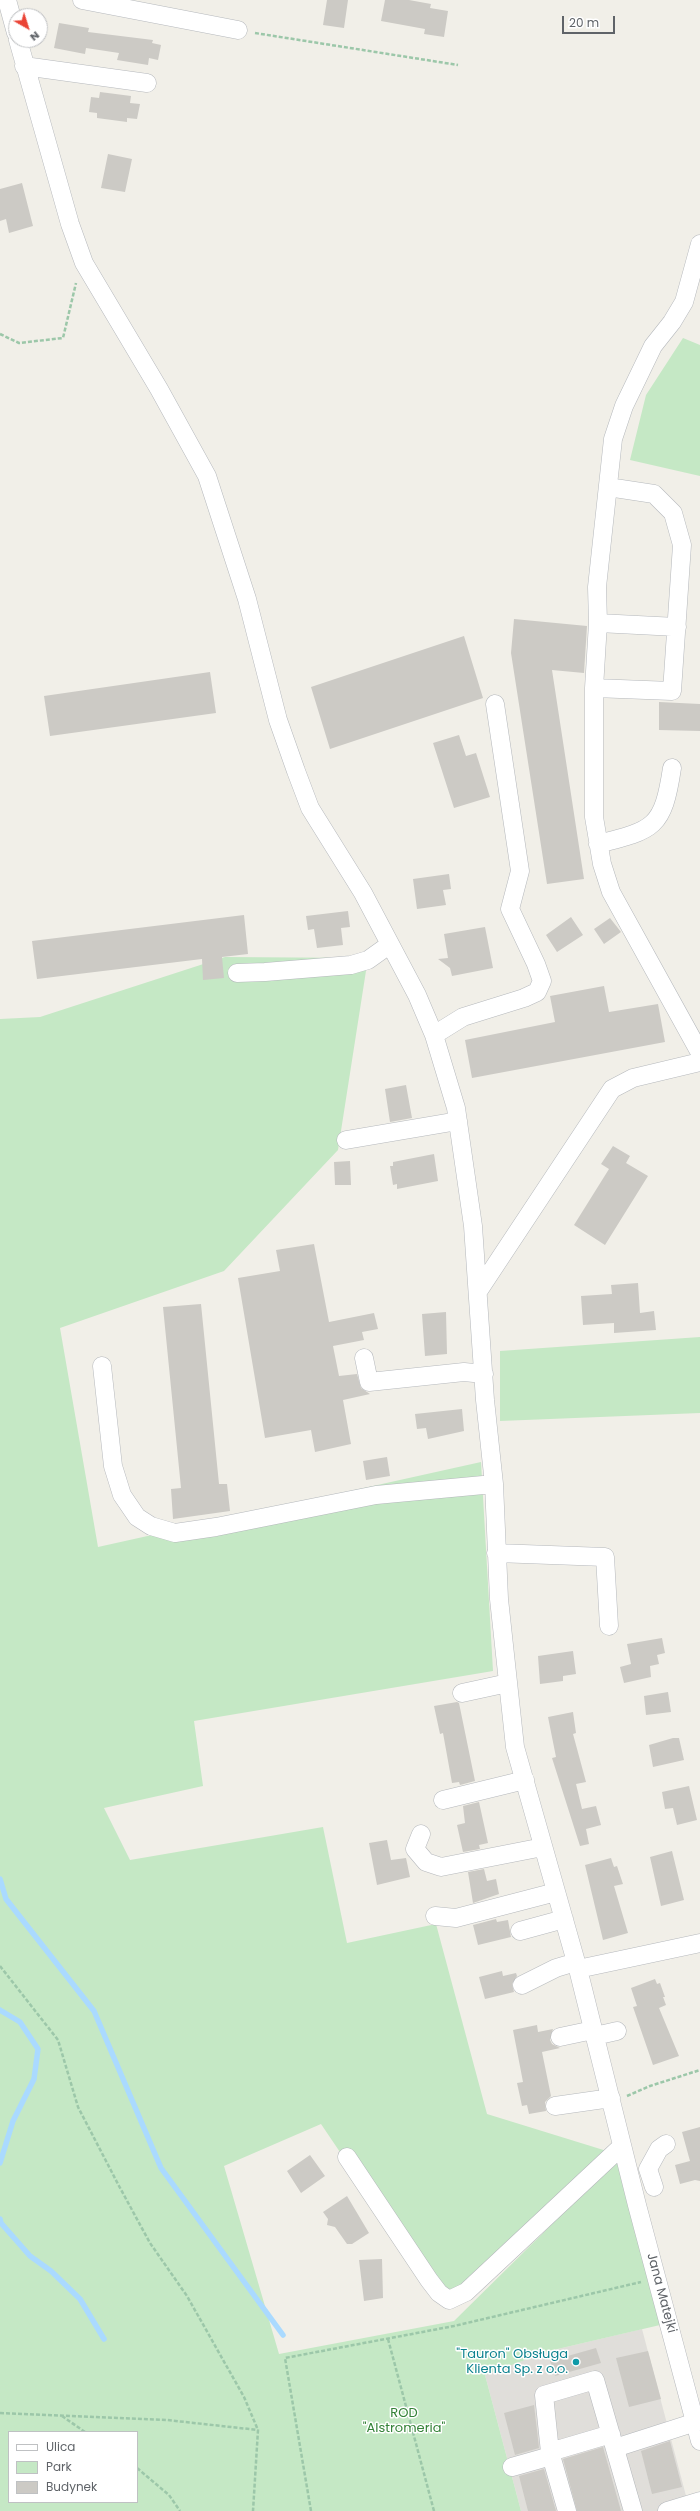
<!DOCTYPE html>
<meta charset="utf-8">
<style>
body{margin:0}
#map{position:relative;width:700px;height:2511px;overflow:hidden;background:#f1efe8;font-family:Poppins,sans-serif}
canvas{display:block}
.legend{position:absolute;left:8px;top:2431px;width:130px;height:72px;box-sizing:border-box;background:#fff;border:1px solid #bfc1c3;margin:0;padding:5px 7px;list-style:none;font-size:12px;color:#5f6368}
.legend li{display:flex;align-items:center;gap:8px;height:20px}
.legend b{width:20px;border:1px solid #bfc1c3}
.north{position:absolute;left:8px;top:8px;width:40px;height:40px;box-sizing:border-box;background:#fff;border:1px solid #bfc1c3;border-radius:50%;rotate:141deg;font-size:11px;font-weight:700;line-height:16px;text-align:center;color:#5f6368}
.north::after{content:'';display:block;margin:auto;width:14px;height:18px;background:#ea4335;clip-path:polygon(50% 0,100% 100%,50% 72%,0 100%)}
.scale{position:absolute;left:562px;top:16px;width:53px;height:18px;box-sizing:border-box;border:2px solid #5f6368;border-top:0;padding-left:5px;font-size:12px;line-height:14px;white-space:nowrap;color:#5f6368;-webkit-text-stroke:3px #fff;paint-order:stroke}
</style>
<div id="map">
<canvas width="700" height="2511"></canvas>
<ul class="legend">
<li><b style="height:5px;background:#fff"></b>Ulica</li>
<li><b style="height:11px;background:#c5e8c5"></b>Park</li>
<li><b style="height:11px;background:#cccac5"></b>Budynek</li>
</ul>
<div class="north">N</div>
<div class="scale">20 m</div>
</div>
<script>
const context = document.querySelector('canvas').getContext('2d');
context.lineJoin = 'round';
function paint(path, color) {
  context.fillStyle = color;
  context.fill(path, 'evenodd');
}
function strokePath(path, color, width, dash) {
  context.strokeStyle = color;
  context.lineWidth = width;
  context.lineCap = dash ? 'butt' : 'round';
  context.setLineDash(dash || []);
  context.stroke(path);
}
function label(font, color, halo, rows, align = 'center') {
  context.font = font + ' Poppins,sans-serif';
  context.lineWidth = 3;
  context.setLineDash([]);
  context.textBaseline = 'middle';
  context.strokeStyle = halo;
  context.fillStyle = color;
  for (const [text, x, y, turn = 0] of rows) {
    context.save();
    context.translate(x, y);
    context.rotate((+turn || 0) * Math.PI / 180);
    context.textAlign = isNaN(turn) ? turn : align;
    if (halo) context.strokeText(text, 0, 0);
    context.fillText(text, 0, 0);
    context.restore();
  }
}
const industrial = new Path2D(`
 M642,2329L690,2511H521L485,2375L549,2351Z`);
const green = new Path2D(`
 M683,338L700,345V476L630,460L646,395Z
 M225,957L368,958L338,1150L224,1271L60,1328L98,1547L481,1462L493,1671L194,1721L203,1786L104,1808L130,1860L323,1827L347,1943L436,1924L487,2114L610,2152L446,2309L321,2124L224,2166L279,2354L454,2321L617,2160L660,2325L549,2351L485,2375L521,2511H0V1019L40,1017ZM9,2432H137V2502H9Z
 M700,1337V1413L500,1421V1351Z`);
const stream = new Path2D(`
 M0,1879L6,1899L94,2011L161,2168L283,2335
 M0,2010L20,2022L38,2049L34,2079L13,2121L0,2163
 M0,2219L1,2223L30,2256L51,2271L80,2299L104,2339`);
const building = new Path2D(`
 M327,0H348L344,28L323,25Z
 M385,0H409L431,4L430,8L448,11L444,37L424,34L425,29L381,21Z
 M59,23L89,28L88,32L153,40L152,43L161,45L158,60L149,58L148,65L117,60L119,53L86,48L85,54L54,48Z
 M100,92L131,96L130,103L140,104L137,119L127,118V122L97,118V113L89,112L91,97L99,98Z
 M108,154L132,159L125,192L101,188Z
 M22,183L33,226L9,233L6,219L0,221V189Z
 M514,619L587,626L584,673L552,670L584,879L547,884L511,653Z
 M464,636L483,698L330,749L311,687Z
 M210,672L216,713L50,736L44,696Z
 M659,702L700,704V731L659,730Z
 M459,735L466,756L476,753L490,797L454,808L433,743Z
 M449,874L451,889L443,890L446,905L417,909L413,879Z
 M348,911L350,927L341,928L343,945L317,948L314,929L308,930L306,916Z
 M244,915L248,954L222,957L224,978L203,980L202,959L37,979L32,941Z
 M571,917L583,935L557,952L546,935Z
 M610,918L621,932L604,944L594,929Z
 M485,927L493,968L452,976L450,968L438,959L448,958L444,934Z
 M604,986L609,1012L658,1004L665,1042L472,1078L465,1040L555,1022L550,996Z
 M406,1085L412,1118L390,1122L385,1089Z
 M613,1146L630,1156L626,1163L648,1176L605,1245L574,1225L609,1169L601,1164Z
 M434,1154L438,1181L397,1189V1184L393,1185L390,1166H393V1162Z
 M350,1161L351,1185H335L334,1162Z
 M314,1244L329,1322L374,1313L378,1329L362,1332L364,1340L333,1346L339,1376L357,1374L361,1388L370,1394L343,1400L351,1444L315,1452L311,1430L265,1438L238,1278L280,1271L276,1250Z
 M638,1283L640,1313L654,1311L656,1330L614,1333V1323L583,1325L581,1296L612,1294L611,1285Z
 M201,1304L219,1484H227L230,1511L173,1519L171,1489L181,1488L163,1307Z
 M446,1312L447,1354L425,1356L422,1314Z
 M462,1409L464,1431L428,1439L426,1428L417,1429L415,1414Z
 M387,1457L390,1476L366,1480L363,1461Z
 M662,1638L665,1653L657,1655L659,1664L650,1666L651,1677L624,1683L620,1667L631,1664L627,1644Z
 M573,1651L576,1674L563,1676V1681L540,1684L538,1656Z
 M668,1692L671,1712L646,1715L644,1696Z
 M457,1702L459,1703L475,1781L460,1785L459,1782L452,1783L443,1733L440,1734L434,1706Z
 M573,1712L576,1733L573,1734L586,1782L576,1784L582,1809L596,1806L601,1825L586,1829L589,1844L580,1846L552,1758L556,1757L548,1717Z
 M673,1738H679L684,1760L653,1767L649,1745Z
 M689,1786L697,1820L677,1825L673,1808L665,1809L662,1792Z
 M479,1802L488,1843L479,1845L480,1849L463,1852L457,1825L465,1823L463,1806Z
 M387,1840L391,1860L406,1858L410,1877L377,1885L369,1843Z
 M672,1851L684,1900L661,1906L650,1857Z
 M611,1858L614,1867L617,1866L623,1884L614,1886L628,1933L603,1940L585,1865Z
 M484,1869L487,1881L496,1879L499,1894L473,1903L468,1872Z
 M496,1919L497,1922L508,1920L511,1937L478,1945L473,1925Z
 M502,1971L503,1976L516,1973L517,1976L512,1984L514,1992L485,1999L479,1977Z
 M655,1979L657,1984L660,1983L665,1997H663L666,2005L659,2008L679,2056L653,2065L633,2007L637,2006L631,1988Z
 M537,2025L538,2032L553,2029L550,2040L552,2044L560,2048L542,2052L551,2096L545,2102L546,2111L529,2114L527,2105L522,2106L517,2083L523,2082L513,2030Z
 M700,2127V2181L695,2180L680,2184L675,2165L690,2161L682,2132Z
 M310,2155L325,2176L301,2193L287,2171Z
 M347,2196L369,2233L352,2244H347L335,2227L327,2225L328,2219L323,2212Z
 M382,2259L383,2298L364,2301L359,2260Z
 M596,2348L601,2363L555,2376L550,2361Z
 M648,2351L661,2399L629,2407L616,2358Z
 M534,2405L539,2448L515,2455L504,2413Z
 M670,2441L682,2487L652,2494L641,2451Z
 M603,2447L621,2511H577L563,2459Z
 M544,2469L556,2511H528L519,2476Z`);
const path = new Path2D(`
 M255,33L458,65
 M0,334L19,343L63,338L76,283
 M0,1966L58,2040L78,2107L119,2186L150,2243L187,2296L244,2397L258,2430L253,2511
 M627,2096L650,2086L700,2070
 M388,2339L434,2511
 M0,2413L167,2420L258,2430
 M62,2416L85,2432
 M137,2468L169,2495L180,2511
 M311,2511L285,2358L454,2326L641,2282`);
const minor = new Path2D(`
 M7,0L16,33
 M82,0L238,30
 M18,40L70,224L84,263L159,389L207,476L247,599L278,720L296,771L310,808L363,893L417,995L434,1035L456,1108L473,1226L485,1400L494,1484L499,1599L515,1747L578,1969L637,2205L700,2441
 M24,66L147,83
 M700,244L684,302L672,322L653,346L624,406L613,439L597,587L598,623L594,688V817L602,864L611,892L700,1053
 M598,623L677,627
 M594,688L672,691L682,545L673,513L654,494L608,487
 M598,844C654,830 663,828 672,768
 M237,973L265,972L351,965L368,960L389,945
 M434,1035L463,1017L524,998L537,992L542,981L536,964L510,909L520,871L495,704
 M346,1140L458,1121
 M479,1290L612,1089L633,1078L700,1062
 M364,1358L369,1382L464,1372L484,1374
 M102,1366L113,1466L122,1495L137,1517L151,1526L175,1533L216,1527L376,1495L494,1484
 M496,1553L605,1557L609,1626
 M462,1693L508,1683
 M443,1800L525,1780
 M421,1834L415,1849L426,1862L441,1867L543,1847
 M435,1916L456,1918L556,1892
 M520,1931L564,1919
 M578,1969L700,1943
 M522,1985L556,1968L576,1962
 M595,2036L617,2031
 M560,2037L593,2030
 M555,2106L611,2098
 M347,2157L429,2280L439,2293L449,2300L466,2292L622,2146
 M654,2187L648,2169L659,2149L666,2144
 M615,2448L696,2422
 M550,2452L611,2434
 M512,2467L551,2456
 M567,2511L550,2452L544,2395L595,2380L633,2511
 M667,2511L700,2501`);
const markers = [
 [576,2362,4,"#0f9aa8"]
];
const streetNames = [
 ["Jana Matejki",661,2293,75]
];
const cultureNames = [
 ["\"Tauron\" Obsługa",568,2355],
 ["Klienta Sp. z o.o.",568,2370]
];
const parkNames = [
 ["ROD",404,2414],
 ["\"Alstromeria\"",404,2429]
];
paint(industrial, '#e0deda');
paint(green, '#c5e8c5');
strokePath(stream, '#aadaff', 5.5);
paint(building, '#cccac5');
strokePath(minor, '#b5b8bc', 19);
strokePath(path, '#9cc7a9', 2.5, [4, 2]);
strokePath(minor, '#fff', 18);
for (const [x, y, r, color] of markers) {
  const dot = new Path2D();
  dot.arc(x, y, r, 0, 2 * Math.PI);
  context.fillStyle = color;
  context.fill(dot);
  strokePath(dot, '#fff', 1.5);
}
label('13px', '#5f6368', '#fff', streetNames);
label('13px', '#0d838f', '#fff', cultureNames, 'right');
label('13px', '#348238', '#fff', parkNames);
</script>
